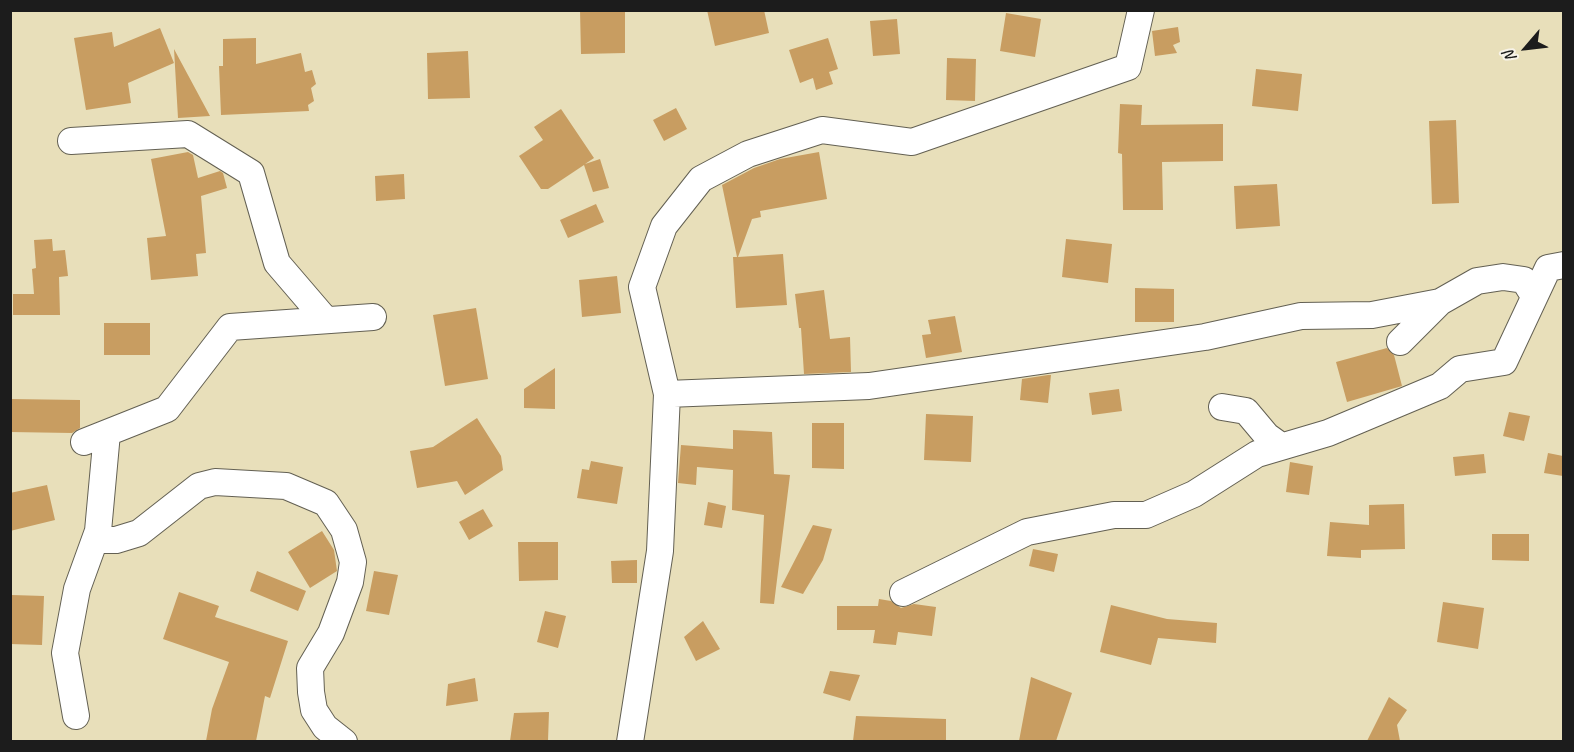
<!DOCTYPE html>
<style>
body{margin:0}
#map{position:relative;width:1574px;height:752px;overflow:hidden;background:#e8dfba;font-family:Caveat,sans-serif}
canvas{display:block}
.frame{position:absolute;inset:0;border:12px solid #1c1c1c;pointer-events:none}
.north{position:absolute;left:1496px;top:18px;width:60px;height:60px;-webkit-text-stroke:4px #f7f3e8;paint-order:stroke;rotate:242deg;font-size:16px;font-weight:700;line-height:24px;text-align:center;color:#1c1c1c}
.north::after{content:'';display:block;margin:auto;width:21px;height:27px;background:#1c1c1c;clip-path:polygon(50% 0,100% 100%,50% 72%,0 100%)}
</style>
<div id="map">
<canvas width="1574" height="752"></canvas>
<div class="frame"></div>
<div class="north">N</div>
</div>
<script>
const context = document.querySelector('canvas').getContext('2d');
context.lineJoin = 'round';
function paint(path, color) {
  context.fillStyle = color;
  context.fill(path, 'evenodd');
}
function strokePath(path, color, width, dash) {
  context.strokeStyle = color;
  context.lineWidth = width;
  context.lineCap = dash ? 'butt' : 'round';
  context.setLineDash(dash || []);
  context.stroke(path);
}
const building = new Path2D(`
 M580,10H625V53L581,54Z
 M707,10H764L769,33L715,46Z
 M1006,13L1041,19L1035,57L1000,51Z
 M897,19L900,54L873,56L870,21Z
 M1178,27L1180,42L1173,45L1177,53L1155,56L1152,31Z
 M160,28L174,63L128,83L131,103L86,110L74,38L112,32L114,47Z
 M256,38V64L301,53L305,72L312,70L316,84L311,88L314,101L308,105L309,111L221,115L219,66H223V39Z
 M828,38L838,69L829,72L833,84L816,90L813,78L800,83L789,50Z
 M174,49L210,116L178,118Z
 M468,51L470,98L428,99L427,53Z
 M947,58L976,59L975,101L946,100Z
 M1256,69L1302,74L1298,111L1252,106Z
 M1120,104L1142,105L1141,125L1223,124V161L1162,162L1163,210H1123L1122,154L1118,153Z
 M676,108L687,129L664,141L653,120Z
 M561,109L594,158L585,164L600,159L609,188L593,192L584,165L548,189H541L519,156L543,140L534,127Z
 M1456,120L1459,203L1432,204L1429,121Z
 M188,152L193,155L198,178L220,171L223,173L227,188L201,196L206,253L196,254L198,276L151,280L147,238L166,236L151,159Z
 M819,152L827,199L760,211L761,217L752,219L738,257L783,254L787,305L736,308L733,257H737L722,185L754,168L780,159Z
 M404,174L405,199L376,201L375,176Z
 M1277,184L1280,226L1236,229L1234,186Z
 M596,204L604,222L568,238L560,220Z
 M52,239L53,251L65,250L68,276L59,277L60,315H13V294H34L32,269L36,268L34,240Z
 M1066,239L1112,244L1108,283L1062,277Z
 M617,276L621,313L582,317L579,280Z
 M1135,288L1174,289V322H1135Z
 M824,290L830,339L850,337L851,372L804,374L801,328H799L795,294Z
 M476,308L488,379L445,386L433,315Z
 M955,316L962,352L926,358L922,335L931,334L928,320Z
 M104,323H150V355H104Z
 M1387,348L1394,355L1402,386L1347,402L1336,362Z
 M555,368V409L524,408V389Z
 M1048,375H1051L1048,403L1020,400L1022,379Z
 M1119,389L1122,411L1092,415L1089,393Z
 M10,399L80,400V428L72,433L10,432Z
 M1509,412L1530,416L1524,441L1503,436Z
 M926,414L973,416L971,462L924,460Z
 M477,418L501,456L503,470L465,495L457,481L417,488L410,451L433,447Z
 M812,423H844V469L812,468Z
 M733,430L772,432L774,474L790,475L774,604L760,603L764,515L732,510L733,470L697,467L696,485L678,483L681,445L733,449Z
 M1548,453L1563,456V476L1544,473Z
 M1484,454L1486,473L1455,476L1453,457Z
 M591,461L623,467L617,504L577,498L582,469L589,470Z
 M1290,462L1313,466L1309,495L1286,492Z
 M47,485L55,520L10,531V493Z
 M708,502L726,506L722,528L704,525Z
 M1404,504L1405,549L1361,550V558L1327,556L1330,522L1369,525V505Z
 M483,509L493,526L469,540L459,522Z
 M813,525L832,529L823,560L803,594L781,587Z
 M322,531L334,550L337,571L310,588L288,552Z
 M1492,534H1529V561L1492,560Z
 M518,542H558V580L519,581Z
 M1033,549L1058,554L1054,572L1029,566Z
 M637,560V583H612L611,561Z
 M257,571L306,591L298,611L250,591Z
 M374,571L398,575L389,615L366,611Z
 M179,592L219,606L215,617L288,641L270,698L265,696L256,741H206L212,709L229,662L163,639Z
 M12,595L44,596L42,645L10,644Z
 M879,599L891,601L901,608L914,604L936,607L932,636L898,632L896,645L873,643L875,630H837V606H878Z
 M1443,602L1484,608L1478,649L1437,642Z
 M1111,605L1167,619L1217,623L1216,643L1158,638L1151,665L1100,652Z
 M545,611L566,616L558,648L537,642Z
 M703,621L720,649L696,661L684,637Z
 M830,671L860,675L850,701L823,693Z
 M1031,677L1072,693L1056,741H1019Z
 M475,678L478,701L446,706L448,684Z
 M1389,697L1407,710L1397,725L1400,741H1367Z
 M549,712L548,741H510L514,713Z
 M856,716L946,719V741H853Z`);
const minor = new Path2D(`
 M71,141L188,134L251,173L277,263L325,319
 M1400,342L1440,302
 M667,394L642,287L664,226L701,179L748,154L822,130L912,142L1128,67L1141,10
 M1222,407L1246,411L1267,436L1281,446
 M84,442L167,409L230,327L373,317
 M95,540H116L139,533L199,486L215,482L286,486L326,503L344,530L353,562L350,582L331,633L310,668L311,692L314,710L325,727L344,742
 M903,593L1027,532L1114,515H1146L1194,494L1257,454L1328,433L1440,386L1460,369L1504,362L1548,268L1564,265
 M76,716L65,653L77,589L98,531L107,433
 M630,742L660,551L667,394L869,386L1205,337L1301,316L1372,315L1440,302L1477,281L1503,277L1524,280L1534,296`);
paint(building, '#c89d61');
strokePath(minor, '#636053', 28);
strokePath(minor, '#fff', 26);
</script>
